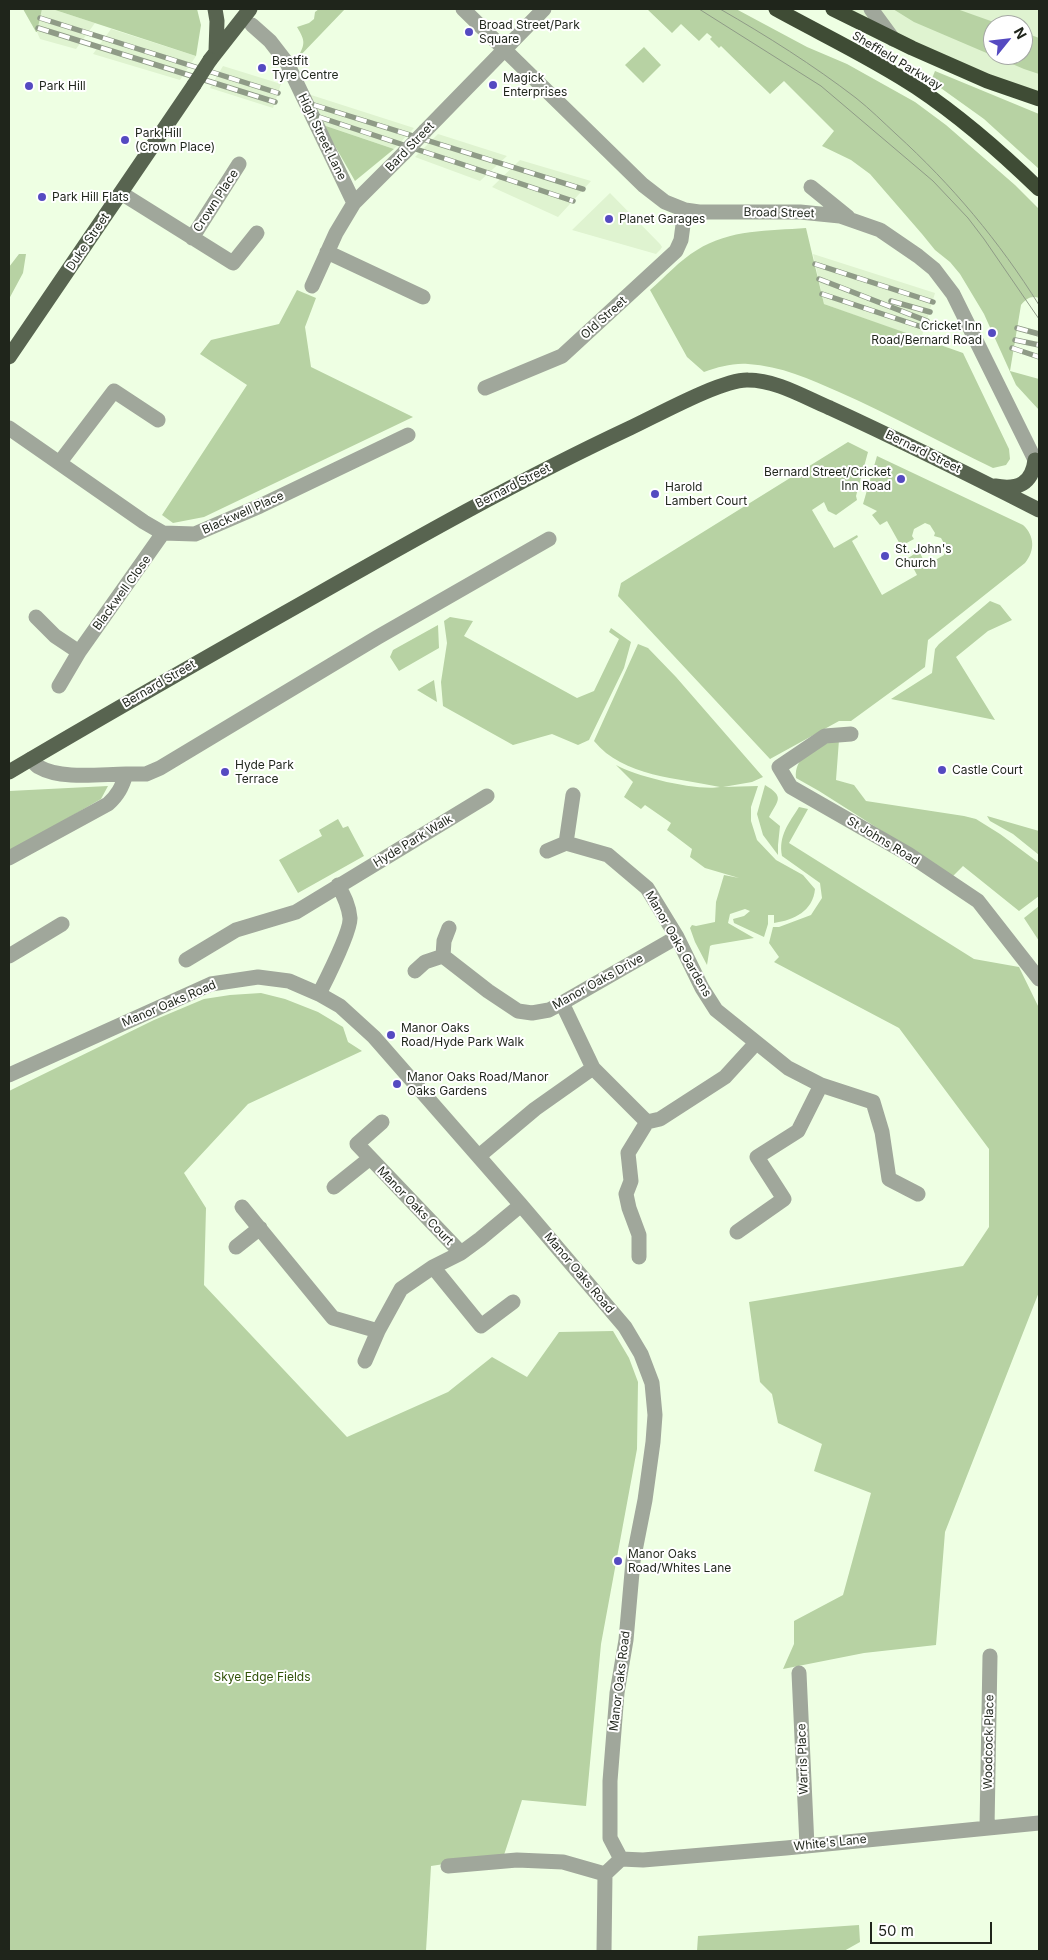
<!DOCTYPE html>
<style>
body{margin:0}
#map{position:relative;width:1048px;height:1960px;overflow:hidden;background:#eeffe3;font-family:Inter,sans-serif}
canvas{display:block}
.frame{position:absolute;inset:0;border:10px solid #1f251b;pointer-events:none}
.north{position:absolute;left:983px;top:15px;width:50px;height:50px;box-sizing:border-box;background:#fff;border:1px solid #a5a8a4;border-radius:50%;rotate:61deg;font-size:14px;font-weight:700;line-height:20px;text-align:center;color:#1f251b}
.north::after{content:'';display:block;margin:auto;width:18px;height:22px;background:#554ac1;clip-path:polygon(50% 0,100% 100%,50% 72%,0 100%)}
.scale{position:absolute;left:870px;top:1922px;width:122px;height:22px;box-sizing:border-box;border:2px solid #1f251b;border-top:0;padding-left:6px;font-size:15px;line-height:18px;white-space:nowrap;color:#1f251b;-webkit-text-stroke:4px #fff;paint-order:stroke}
</style>
<div id="map">
<canvas width="1048" height="1960"></canvas>
<div class="frame"></div>
<div class="north">N</div>
<div class="scale">50 m</div>
</div>
<script>
const context = document.querySelector('canvas').getContext('2d');
context.lineJoin = 'round';
function paint(path, color) {
  context.fillStyle = color;
  context.fill(path, 'evenodd');
}
function strokePath(path, color, width, dash) {
  context.strokeStyle = color;
  context.lineWidth = width;
  context.lineCap = dash ? 'butt' : 'round';
  context.setLineDash(dash || []);
  context.stroke(path);
}
function label(font, color, halo, rows, align = 'center') {
  context.font = font + ' Inter,sans-serif';
  context.lineWidth = 4;
  context.setLineDash([]);
  context.textBaseline = 'middle';
  context.strokeStyle = halo;
  context.fillStyle = color;
  for (const [text, x, y, turn = 0] of rows) {
    context.save();
    context.translate(x, y);
    context.rotate((+turn || 0) * Math.PI / 180);
    context.textAlign = isNaN(turn) ? turn : align;
    if (halo) context.strokeText(text, 0, 0);
    context.fillText(text, 0, 0);
    context.restore();
  }
}
const built = new Path2D(`
 M42,9H52L95,23L76,49L40,39L37,32Z
 M833,9H1039V99ZM993,25H1023V55H993Z
 M111,29L196,56L180,80L93,54Z
 M223,66L281,84L273,108L210,88Z
 M308,94L414,128L394,149L323,125Z
 M438,134L507,156L480,181L415,157Z
 M520,160L591,181L558,217L492,187Z
 M610,193L660,244L662,247L660,250L656,254L572,230Z
 M813,254L935,293L921,339L824,304Z`);
const green = new Path2D(`
 M23,9H42L37,32H36Z
 M52,9H197L201,25L196,56Z
 M319,9H345L297,59C305,44 306,42 297,27L309,23L314,19L315,12Z
 M647,9H736L807,47L847,64L915,102L946,125L1015,185L1039,209V298C1031,295 1026,299 1021,305L1010,371L1039,379V410L1016,385L984,314L960,274L950,262L935,250L922,234L870,174L851,160L822,146L834,131L784,81L770,94L721,46L719,48L710,39L712,37L707,33L699,41L681,24L672,33Z
 M893,9H957L1002,25H993V55H1023V32L1039,38V74L1024,69L914,22Z
 M644,47L661,65L643,83L625,65Z
 M935,71L1039,114V169L984,119L931,81Z
 M323,125L394,149L355,181Z
 M806,228L824,304L963,353L1009,449L1010,459L1006,465L993,468C941,443 891,415 839,392C810,379 781,366 748,364C732,363 719,367 704,372L687,357L650,290C665,277 680,260 697,250C730,229 769,231 806,228Z
 M19,254H26L23,273L9,299V267Z
 M297,290L316,298L305,327L311,367L413,417L204,517L173,523L162,515L247,385L200,354L211,340L279,324Z
 M848,442L868,452L856,496L857,500L836,515L828,511L824,502L812,510L834,548L857,535L858,537L852,541L882,595L917,575L908,558L919,551L924,561L932,562L944,555L946,547L941,538L934,536L935,533L930,525L925,523L914,529L912,536L914,539L901,546L887,521L880,525L872,515L877,511L863,504L877,456L1023,525C1035,536 1035,551 1025,563L928,640L925,667L851,721H839L770,759L618,596L621,583Z
 M990,601L1000,605L1012,620L988,631L956,657L995,720L891,699L932,673L935,649L939,644Z
 M450,617L473,621L464,636L577,698L594,691L619,639L609,632L611,628L631,642L624,668L589,740L578,745L552,734L513,745L443,706L441,682L447,643L444,621Z
 M438,625L439,648L399,671L390,657L393,650Z
 M638,644L648,648L676,677L763,777L752,782L723,787L758,786L751,807V821L757,840L776,860L803,875L815,889C813,911 794,920 774,923V915H768V924L764,937L734,923L733,919L744,916L750,911L745,909L730,914L728,923L754,938L712,945L710,946L707,965L695,942L690,928L692,925L696,926L715,922L716,902L724,875L739,878L705,868L690,857L692,849L667,830L671,823L645,805L641,809L624,797L633,782L616,765C637,777 697,791 720,787C679,778 623,777 594,741Z
 M434,680L437,702L417,690Z
 M826,740H839L836,780L854,785L866,801L964,816L976,819L1000,834L1039,863V896L1019,911L963,866L953,876L819,791L796,778C794,758 812,750 826,740Z
 M765,785C785,797 778,800 769,817L780,826L778,845V855L763,835L757,814Z
 M108,786L101,799L9,852V791Z
 M799,807L808,809L789,843L974,959L1019,967L1039,1008V1292L945,1532L936,1645L864,1653L783,1669L794,1644V1621L843,1595L871,1493L814,1471L822,1444L778,1423L772,1394L760,1382L749,1302L963,1266L989,1227V1149L899,1028L774,962L779,957L769,943L773,927H779L811,915L822,898L820,883L782,856C778,836 789,823 799,807Z
 M987,816L1039,831V855L1013,834L990,821Z
 M338,819L343,828L348,826L364,856L298,893L279,860L322,836L319,830Z
 M1039,906V941L1024,918Z
 M261,993L285,999L318,1012L343,1027L348,1042L362,1051L248,1104L184,1173L206,1208L204,1285L347,1437L448,1392L492,1357L527,1377L559,1332L613,1331L629,1358L638,1382L637,1449L601,1644L586,1806L522,1800L504,1855L431,1866L426,1951H9V1091L154,1020L204,999L230,995Z
 M859,1925L860,1942L844,1951H697L698,1936Z`);
const minor = new Path2D(`
 M463,9L643,185L665,202L685,210L699,212H800L840,216L880,230L918,256L934,269L953,294L1039,468
 M871,9L893,39
 M252,25L270,41L287,63L354,203
 M425,131L544,9
 M811,187L848,217
 M121,193L233,263L257,233
 M192,238L239,164
 M327,252L423,297
 M312,286L336,233L354,203L404,153
 M485,388L562,356L676,251L681,240L685,210
 M9,428L144,522L163,533L195,534L260,506L408,435
 M60,462L114,391L158,420
 M36,617L55,636L79,652
 M59,686L79,652L163,533
 M851,734L825,736L779,767L791,787L908,854L978,901L1039,979
 M31,759C34,762 36,766 39,767C61,780 102,774 126,774
 M566,843L573,795
 M547,851L566,843L608,855L647,888L677,937L702,988L716,1010L788,1068L821,1085L873,1102L882,1132L889,1179L918,1194
 M9,858L108,804C118,795 122,787 126,774H146L160,768L378,637L549,539
 M9,956L62,924
 M443,956L488,991L518,1011L532,1013L549,1010L562,1003L677,937
 M186,960L236,930L296,912L487,796
 M415,971L425,962L443,956L444,941L449,928
 M319,994C326,980 351,931 350,918C349,906 344,896 338,885
 M562,1003L593,1068
 M9,1075L211,984L258,977L289,981L319,994L340,1006L374,1037L521,1205L625,1327L641,1354L652,1383L655,1415L653,1442L645,1500L633,1561L626,1640L617,1693L610,1781V1838L621,1859L605,1874L604,1951
 M382,1122L357,1144L461,1253
 M479,1156L535,1109L593,1068L647,1122L660,1119L725,1077L756,1043
 M334,1187L369,1159
 M242,1207L333,1318L378,1331
 M737,1232L784,1199L757,1157L798,1131L821,1085
 M236,1247L260,1228
 M639,1257V1235L629,1208L626,1194L631,1181L628,1153L647,1122
 M433,1267L481,1326L513,1302
 M365,1361L378,1331L401,1289L433,1267L461,1253L480,1239L521,1205
 M799,1673L807,1846
 M987,1828L990,1656
 M621,1859L643,1860L786,1848L1039,1823
 M448,1866L517,1860L563,1862L605,1874`);
const major = new Path2D(`
 M215,9L217,21L216,51
 M210,60L250,9
 M9,357L194,85
 M995,486C1018,490 1032,484 1035,460
 M9,772C107,714 207,657 306,601C413,540 519,480 630,428C656,416 722,379 748,380C776,380 804,397 830,408C900,440 970,475 1039,510`);
const highway = new Path2D(`
 M776,9C823,35 872,58 916,87C961,117 1001,152 1039,189
 M833,9L912,48L987,81L1039,99`);
const tram = new Path2D(`
 M699,9L821,86L933,181L968,218L984,239L1039,319
 M720,9C767,36 813,65 856,98C870,109 883,122 896,134C952,185 999,241 1039,305`);
const rail = new Path2D(`
 M40,18L278,93
 M38,28L275,102
 M314,105L583,189
 M319,117L573,201
 M815,264L933,302
 M819,279L927,321
 M822,294L925,328
 M891,301L930,312
 M1017,328L1039,334
 M1015,340L1039,345
 M1012,348L1039,357`);
const minorBridge = new Path2D(`
 M404,153L425,131`);
const majorBridge = new Path2D(`
 M194,85L210,60`);
const markers = [
 [469,32,5,"#554ac1"],
 [262,68,5,"#554ac1"],
 [493,85,5,"#554ac1"],
 [29,86,5,"#554ac1"],
 [125,140,5,"#554ac1"],
 [42,197,5,"#554ac1"],
 [609,219,5,"#554ac1"],
 [992,333,5,"#554ac1"],
 [901,479,5,"#554ac1"],
 [655,494,5,"#554ac1"],
 [885,556,5,"#554ac1"],
 [942,770,5,"#554ac1"],
 [225,772,5,"#554ac1"],
 [391,1035,5,"#554ac1"],
 [397,1084,5,"#554ac1"],
 [618,1561,5,"#554ac1"]
];
const poiNames = [
 ["Broad Street/Park",479,25],
 ["Square",479,39],
 ["Bestfit",272,61],
 ["Tyre Centre",272,75],
 ["Magick",503,78],
 ["Enterprises",503,92],
 ["Park Hill",39,86],
 ["Park Hill",135,133],
 ["(Crown Place)",135,147],
 ["Park Hill Flats",52,197],
 ["Planet Garages",619,219],
 ["Cricket Inn",982,326,"right"],
 ["Road/Bernard Road",982,340,"right"],
 ["Bernard Street/Cricket",891,472,"right"],
 ["Inn Road",891,486,"right"],
 ["Harold",665,487],
 ["Lambert Court",665,501],
 ["St. John's",895,549],
 ["Church",895,563],
 ["Hyde Park",235,765],
 ["Terrace",235,779],
 ["Castle Court",952,770],
 ["Manor Oaks",401,1028],
 ["Road/Hyde Park Walk",401,1042],
 ["Manor Oaks Road/Manor",407,1077],
 ["Oaks Gardens",407,1091],
 ["Manor Oaks",628,1554],
 ["Road/Whites Lane",628,1568]
];
const streetNames = [
 ["Sheffield Parkway",897,61,31],
 ["High Street Lane",322,137,64],
 ["Bard Street",410,147,-46],
 ["Crown Place",216,201,-57],
 ["Broad Street",779,213,1],
 ["Duke Street",88,242,-56],
 ["Old Street",604,318,-42],
 ["Bernard Street",923,452,26],
 ["Bernard Street",513,486,-27],
 ["Blackwell Place",243,513,-24],
 ["Blackwell Close",122,593,-54],
 ["Bernard Street",159,684,-30],
 ["Hyde Park Walk",413,841,-31],
 ["St Johns Road",883,841,31],
 ["Manor Oaks Gardens",678,944,60],
 ["Manor Oaks Drive",598,982,-29],
 ["Manor Oaks Road",169,1004,-23],
 ["Manor Oaks Court",415,1206,46],
 ["Manor Oaks Road",579,1273,50],
 ["Manor Oaks Road",620,1681,-83],
 ["Woodcock Place",989,1742,-89],
 ["Warris Place",803,1759,-92],
 ["White's Lane",830,1843,-6]
];
const parkNames = [
 ["Skye Edge Fields",262,1677]
];
paint(built, '#dff3d0');
paint(green, '#b7d2a3');
strokePath(minor, '#a0a79b', 15);
strokePath(major, '#586450', 15);
strokePath(highway, '#3f4c35', 15);
strokePath(tram, '#8f9b87', 1);
strokePath(rail, '#8f9b87', 5.5);
strokePath(rail, '#fff', 4, [11]);
strokePath(minorBridge, '#a0a79b', 15);
strokePath(majorBridge, '#586450', 15);
for (const [x, y, r, color] of markers) {
  const dot = new Path2D();
  dot.arc(x, y, r, 0, 2 * Math.PI);
  context.fillStyle = color;
  context.fill(dot);
  strokePath(dot, '#fff', 2);
}
label('12px', '#1f251b', '#fff', poiNames, 'left');
label('12px', '#1f251b', '#fff', streetNames);
label('12px', '#315209', '#fff', parkNames);
</script>
